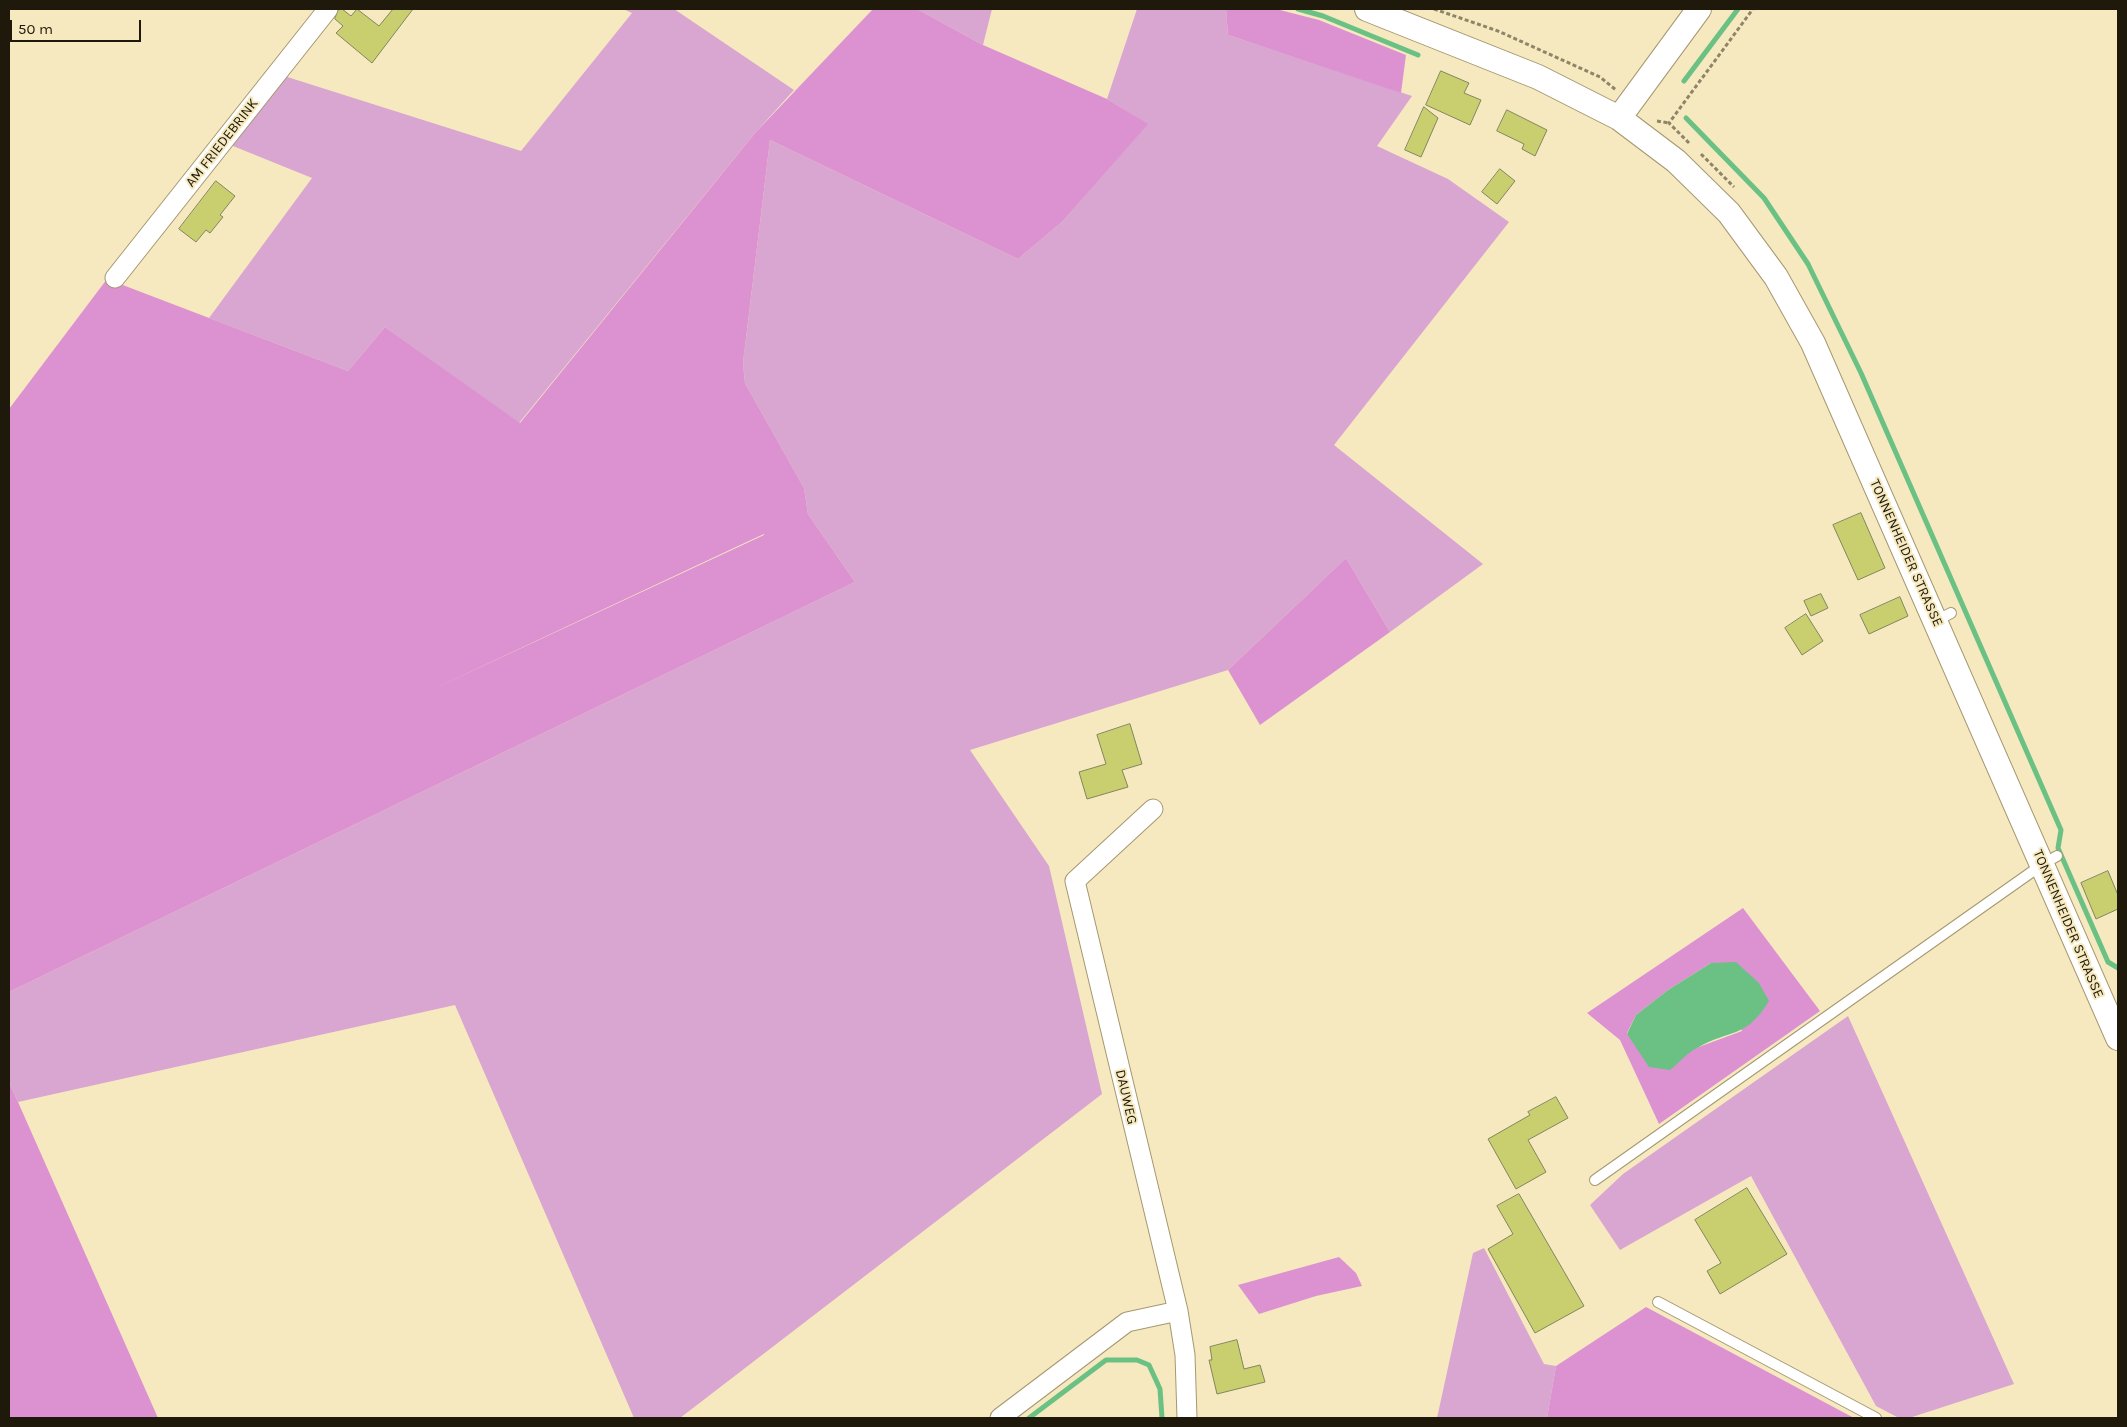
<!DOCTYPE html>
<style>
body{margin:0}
#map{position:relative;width:2127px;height:1427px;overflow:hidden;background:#f6e9bf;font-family:Karla,sans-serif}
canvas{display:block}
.frame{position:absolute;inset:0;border:10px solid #1e190a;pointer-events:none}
.scale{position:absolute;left:10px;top:20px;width:131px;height:22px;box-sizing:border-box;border:2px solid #1e190a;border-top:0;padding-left:6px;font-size:15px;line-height:18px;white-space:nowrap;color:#1e190a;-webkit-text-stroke:4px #f6e9bf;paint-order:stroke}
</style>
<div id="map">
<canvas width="2127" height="1427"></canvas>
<div class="frame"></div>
<div class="scale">50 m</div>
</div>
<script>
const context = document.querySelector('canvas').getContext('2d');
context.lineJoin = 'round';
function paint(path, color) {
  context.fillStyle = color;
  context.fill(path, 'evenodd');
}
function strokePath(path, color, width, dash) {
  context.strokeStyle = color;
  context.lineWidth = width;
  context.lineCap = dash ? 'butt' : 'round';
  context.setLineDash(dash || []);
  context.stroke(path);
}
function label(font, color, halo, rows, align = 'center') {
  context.font = font + ' Karla,sans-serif';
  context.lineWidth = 4;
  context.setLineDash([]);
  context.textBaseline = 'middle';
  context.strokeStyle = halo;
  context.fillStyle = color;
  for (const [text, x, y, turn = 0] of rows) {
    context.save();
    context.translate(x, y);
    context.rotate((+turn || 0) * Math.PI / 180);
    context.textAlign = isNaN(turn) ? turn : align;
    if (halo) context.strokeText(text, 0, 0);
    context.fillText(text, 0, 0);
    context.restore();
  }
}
const green = new Path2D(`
 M623,9H674L794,90L755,133L519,423L385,327L348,371L209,318L312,178L228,144L281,75L521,151L632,13Z
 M917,9H992L983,45Z
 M1137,9H1226L1228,35L1412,96L1377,146L1448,179L1509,222L1334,445L1483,564L1390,632L1346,558L1228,670L970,750L1049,866L1102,1094L680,1418H634L455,1005L18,1102L9,1082V992L855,582L808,514L804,488L745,383L743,363L770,140L1018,259L1062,222L1147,124L1107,99Z
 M1848,1016L2014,1384L1909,1418H1899L1876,1406L1751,1176L1620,1250L1590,1205L1623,1174Z
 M1484,1248L1544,1364L1556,1366L1547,1418H1437L1473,1253Z`);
const forest = new Path2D(`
 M873,9H917L983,45L1107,99L1148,124L1062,222L1018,259L770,140L743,363L745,383L804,488L808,514L855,582L9,992V409L107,279L348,371L385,327L520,423L755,133ZM764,534V535L425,693L736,547Z
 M1226,9H1276L1319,20L1406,55L1401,93L1228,35Z
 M1346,558L1390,632L1260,725L1228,670Z
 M1743,908L1820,1011L1659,1124L1620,1040L1587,1013ZM1711,963L1742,1031L1696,1048L1635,1045L1627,1033L1636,1015L1668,990Z
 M9,1082L18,1102L158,1418H9Z
 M1339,1257L1356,1273L1362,1286L1316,1296L1259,1314L1238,1285Z
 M1646,1307L1854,1418H1547L1556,1366Z`);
const water = new Path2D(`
 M1736,962L1759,983L1769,1001C1746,1039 1730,1029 1697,1048C1687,1053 1679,1063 1670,1070L1649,1067L1627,1034L1636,1015L1668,990L1711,963Z`);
const stream = new Path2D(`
 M1298,9L1323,16L1418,55
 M1684,81L1738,9
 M1686,118L1764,198L1808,264L1861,373L2061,830L2058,848L2108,962L2118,968
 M1029,1418L1106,1360H1137L1149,1365L1160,1389L1162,1418`);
const building = new Path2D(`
 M339,9H342L351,16L357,9L379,26L393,9H413L372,63L336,33L343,26L335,19Z
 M1441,71L1469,83L1464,93L1481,100L1470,125L1426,105Z
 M1424,107L1438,118L1421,157L1405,150Z
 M1507,110L1547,130L1535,156L1522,149L1524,144L1497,131Z
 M1500,169L1515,181L1497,204L1482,192Z
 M216,181L235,196L220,215L223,217L210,233L206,230L196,242L179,229Z
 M1861,513L1885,568L1858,580L1833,525Z
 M1821,594L1828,608L1811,616L1804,601Z
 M1900,597L1908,616L1869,634L1860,615Z
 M1806,614L1823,641L1802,655L1785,628Z
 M1130,724L1142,764L1122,770L1128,787L1087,799L1079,772L1106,764L1097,735Z
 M2108,871L2118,895V909L2096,919L2081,883Z
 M1556,1097L1568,1118L1528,1140L1546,1172L1516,1189L1488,1139L1530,1115L1528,1112Z
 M1747,1188L1787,1254L1720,1294L1707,1271L1721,1263L1695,1220Z
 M1519,1194L1584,1306L1535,1333L1488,1249L1513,1234L1497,1206Z
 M1237,1340L1244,1369L1260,1365L1265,1382L1217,1394L1209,1360H1212L1210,1347Z`);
const path = new Path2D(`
 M1434,9L1498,31L1600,77L1616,90
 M1657,121L1669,123
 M1689,143L1669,123L1753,9
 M1701,154L1734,187`);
const service = new Path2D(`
 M1936,621L1951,613
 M1595,1180L2043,864L2057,856
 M1658,1302L1876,1418`);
const minor = new Path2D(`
 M115,278L328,9
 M1153,809L1075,881L1178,1311L1185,1355L1187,1418
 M1000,1418L1127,1322L1178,1311`);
const tertiary = new Path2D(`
 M1367,9L1538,77L1619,118L1676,161L1729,213L1776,277L1813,343L2118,1038
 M1619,118L1699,9`);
const streetNames = [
 ["AM FRIEDEBRINK",222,143,-52],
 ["TONNENHEIDER STRASSE",1906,553,66],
 ["TONNENHEIDER STRASSE",2068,924,67],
 ["DAUWEG",1126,1097,77]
];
paint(green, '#d9a5d1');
paint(forest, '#dc92d1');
paint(water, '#6bc184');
strokePath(stream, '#6bc184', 5);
paint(building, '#c9cf6e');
strokePath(building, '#82855e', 1);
strokePath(service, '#a59871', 12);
strokePath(minor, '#a59871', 21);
strokePath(tertiary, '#a59871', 26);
strokePath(path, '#8e8568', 3, [4, 2.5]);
strokePath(service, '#fff', 10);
strokePath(minor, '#fff', 19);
strokePath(tertiary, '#fff', 24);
label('14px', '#1e190a', '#f6e9bf', streetNames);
</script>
